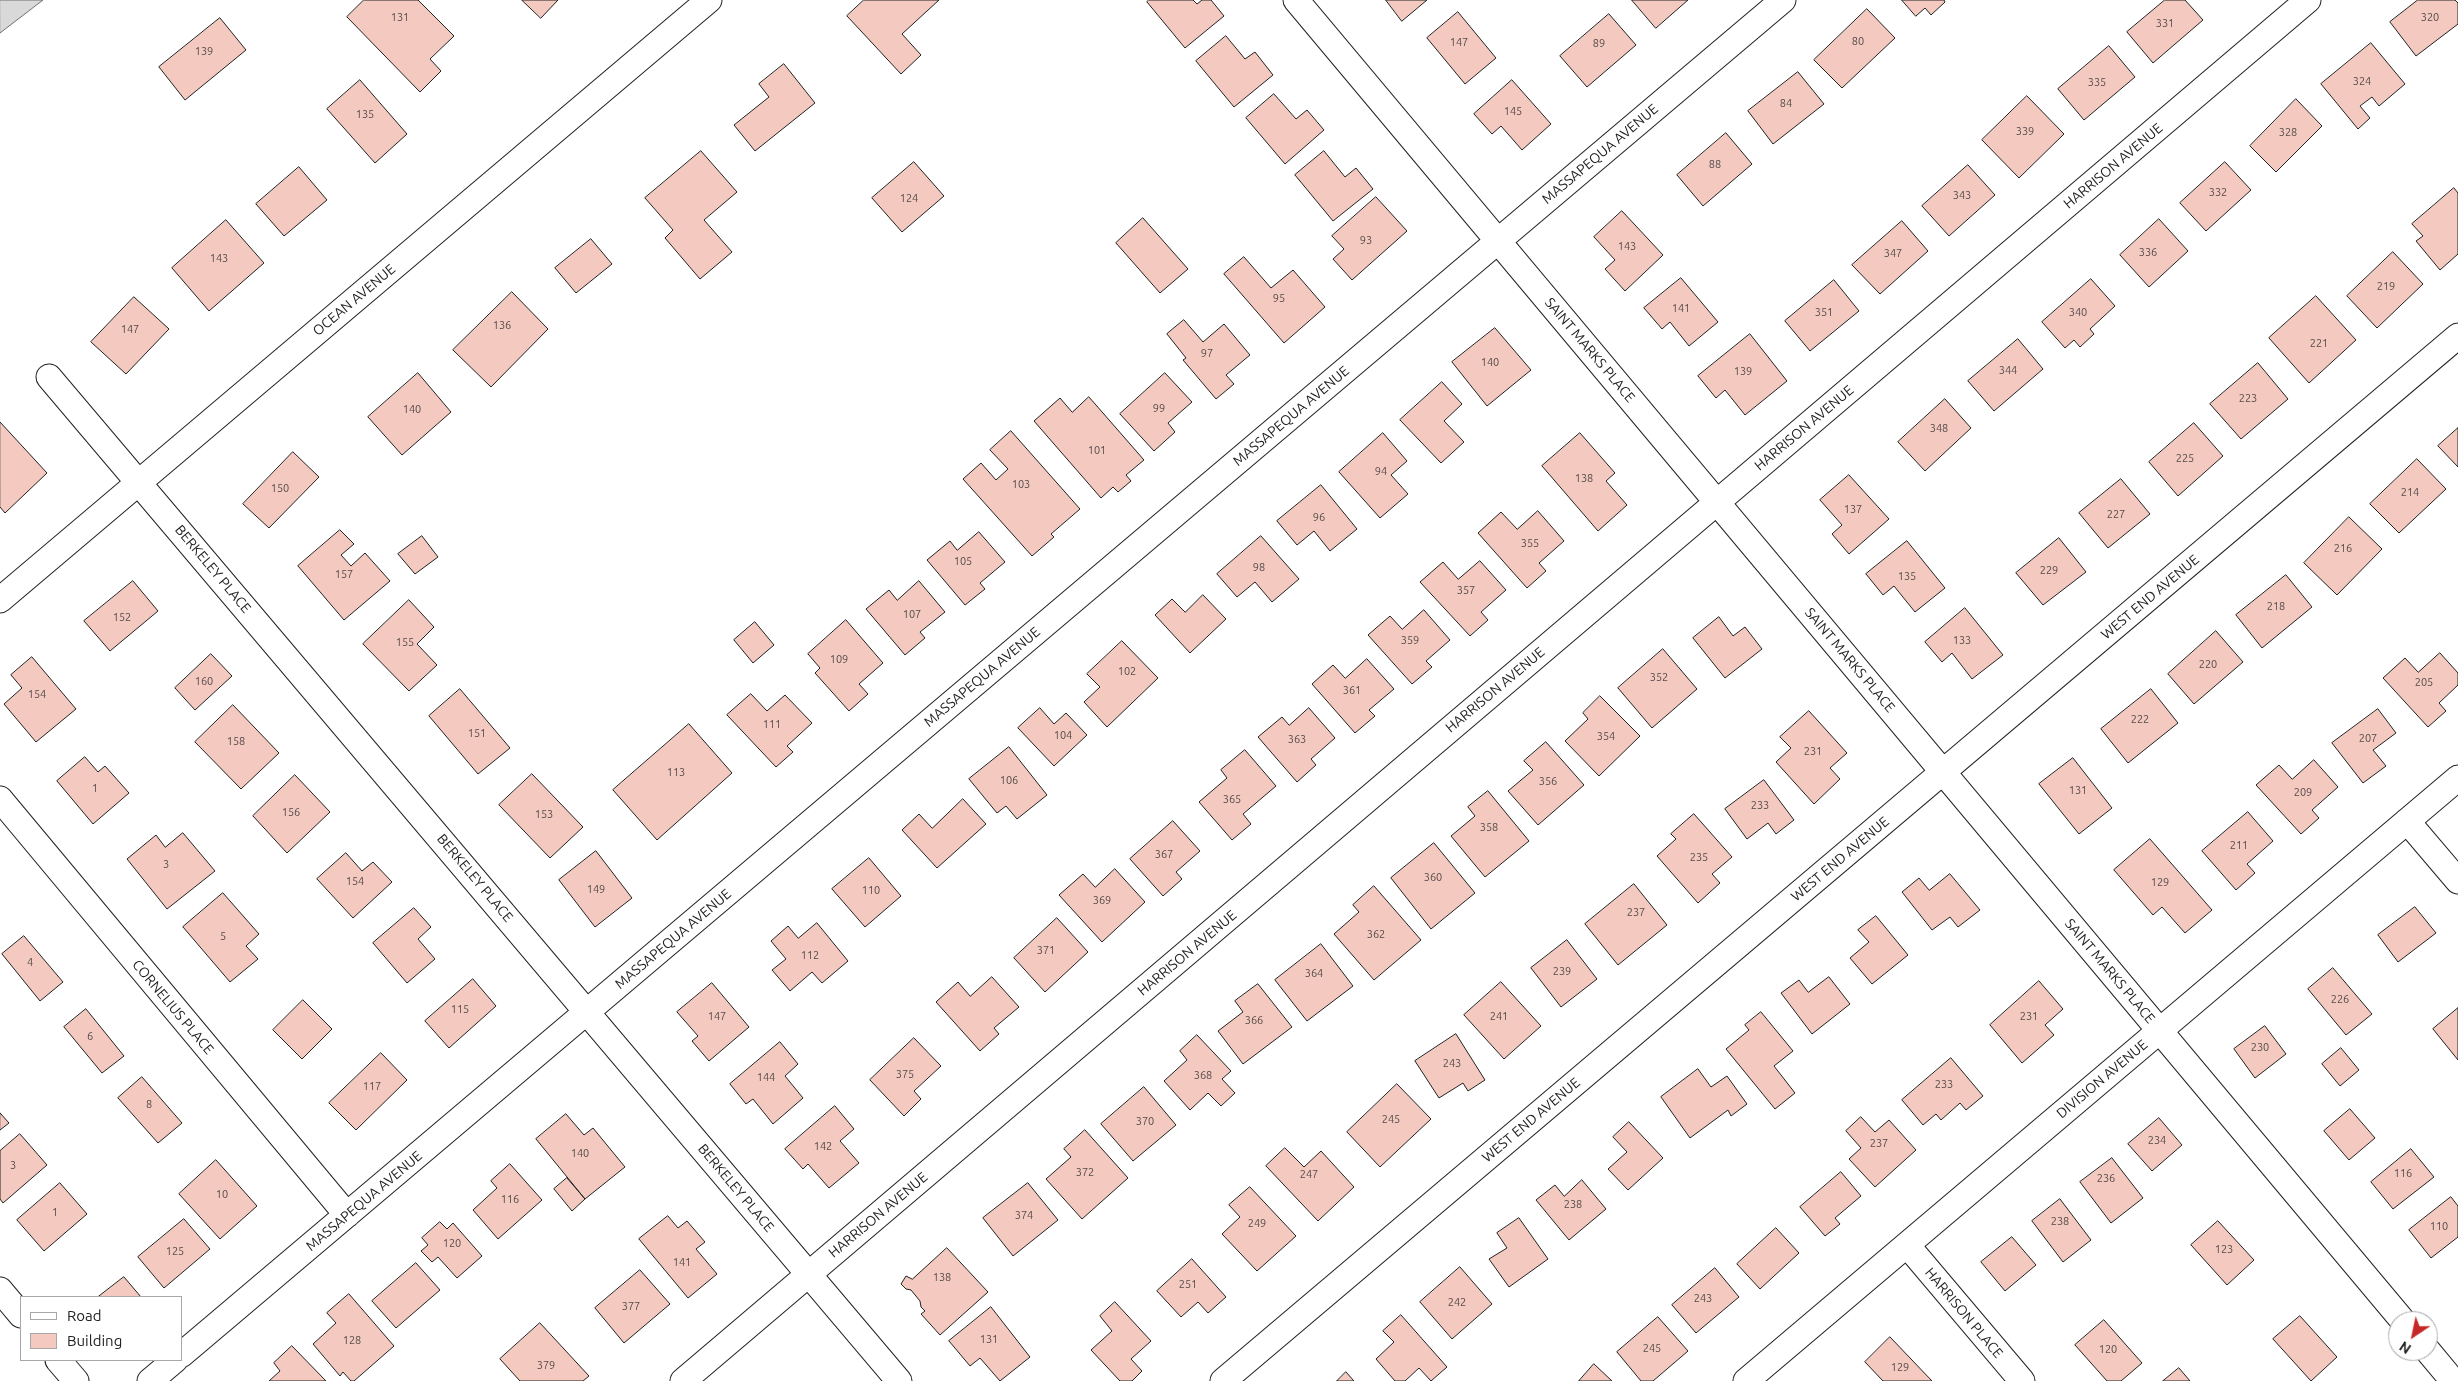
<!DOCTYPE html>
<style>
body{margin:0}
#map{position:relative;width:2458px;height:1381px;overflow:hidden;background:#fff;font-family:Ubuntu,sans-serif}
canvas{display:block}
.legend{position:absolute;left:20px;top:1296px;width:162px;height:65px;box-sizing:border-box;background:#fff;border:1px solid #a7a7a7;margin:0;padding:6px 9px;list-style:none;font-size:15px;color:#222}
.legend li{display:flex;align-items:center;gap:10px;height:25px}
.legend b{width:25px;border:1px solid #a7a7a7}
.north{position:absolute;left:2388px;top:1311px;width:50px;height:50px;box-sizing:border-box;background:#fff;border:1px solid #a7a7a7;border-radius:50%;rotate:214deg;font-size:14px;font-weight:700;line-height:20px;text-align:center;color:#222}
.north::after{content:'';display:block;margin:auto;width:18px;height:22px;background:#c62828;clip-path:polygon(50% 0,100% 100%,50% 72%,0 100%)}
</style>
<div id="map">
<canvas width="2458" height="1381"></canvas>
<ul class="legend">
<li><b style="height:6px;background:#fff"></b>Road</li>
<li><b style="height:14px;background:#f3c9c0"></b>Building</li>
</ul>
<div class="north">N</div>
</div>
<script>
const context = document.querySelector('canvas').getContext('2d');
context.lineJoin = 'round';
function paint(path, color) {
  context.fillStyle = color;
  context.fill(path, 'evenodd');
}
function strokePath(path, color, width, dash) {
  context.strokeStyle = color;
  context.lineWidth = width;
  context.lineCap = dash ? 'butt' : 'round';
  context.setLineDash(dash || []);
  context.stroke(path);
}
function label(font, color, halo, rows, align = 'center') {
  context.font = font + ' Ubuntu,sans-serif';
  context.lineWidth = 4;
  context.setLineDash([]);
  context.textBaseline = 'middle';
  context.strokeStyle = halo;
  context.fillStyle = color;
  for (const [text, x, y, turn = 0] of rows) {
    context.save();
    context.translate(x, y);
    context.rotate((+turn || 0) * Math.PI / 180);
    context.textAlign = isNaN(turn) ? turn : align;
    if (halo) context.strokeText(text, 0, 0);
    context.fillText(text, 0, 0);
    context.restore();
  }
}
const water = new Path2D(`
 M0,0H43L0,33Z`);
const building = new Path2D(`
 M364,0H418L454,36L430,59L441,71L420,92L347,17Z
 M522,0H558L541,18Z
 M864,0H939L902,34L921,55L901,74L847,16Z
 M1149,0H1193L1197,4L1202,0H1211L1224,16L1185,48L1147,2Z
 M1386,0H1427L1402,21Z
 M1632,0H1688L1656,28Z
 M1902,0H1944L1945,2L1931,15L1925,8L1916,16Z
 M2165,0H2185L2203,20L2153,63L2127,32Z
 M2418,0H2455L2458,3V24L2416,56L2390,22Z
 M1867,9L1895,38L1842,88L1814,60Z
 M1458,12L1496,58L1465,84L1427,38Z
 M1609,14L1636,45L1587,87L1560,56Z
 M220,18L246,50L185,100L159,67Z
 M1226,36L1245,59L1255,52L1273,75L1234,107L1196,61Z
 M2371,43L2405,84L2379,106L2372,97L2360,106L2370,118L2358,129L2321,84Z
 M2109,46L2135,77L2084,120L2058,89Z
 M784,64L815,103L755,151L734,125L769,97L759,84Z
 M1798,72L1824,104L1773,144L1748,111Z
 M360,80L407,134L375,163L327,109Z
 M1512,80L1551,124L1522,150L1501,126L1492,134L1474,114Z
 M1274,94L1296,119L1307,110L1324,130L1285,164L1246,118Z
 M2027,96L2064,134L2019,178L1982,140Z
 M2296,99L2322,126L2276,172L2250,146Z
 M1726,133L1752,164L1703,206L1677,175Z
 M701,151L737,192L704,220L732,252L700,279L665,238L673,230L645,198Z
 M1324,151L1345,177L1356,168L1373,189L1333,221L1295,175Z
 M914,162L944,196L902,232L872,198Z
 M2225,162L2251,190L2206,231L2180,203Z
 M1968,165L1995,195L1949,236L1922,206Z
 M299,167L327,200L284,236L256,204Z
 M2454,188L2458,193V254L2440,270L2416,241L2423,236L2412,224Z
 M1376,197L1407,231L1352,280L1333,259L1344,249L1332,236Z
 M1622,211L1663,255L1625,291L1605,269L1615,260L1594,237Z
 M1143,218L1188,269L1160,293L1116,243Z
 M2159,219L2188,251L2149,287L2120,255Z
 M226,220L264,263L209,311L172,268Z
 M1902,221L1928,251L1880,294L1852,265Z
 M591,239L612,264L576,293L555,268Z
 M2393,252L2423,284L2377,328L2347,296Z
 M1244,257L1271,288L1293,270L1325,307L1284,343L1224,274Z
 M1681,278L1718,322L1689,346L1670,322L1662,329L1644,308Z
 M2091,279L2115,306L2090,329L2094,334L2080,347L2074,340L2065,348L2042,322Z
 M1834,280L1859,311L1810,351L1785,321Z
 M512,292L548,329L491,387L453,350Z
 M2316,296L2356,340L2309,383L2269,338Z
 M134,297L169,329L126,374L91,342Z
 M1184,320L1203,342L1224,324L1250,355L1226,375L1234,384L1216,399L1183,360L1186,358L1167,334Z
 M1495,328L1531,370L1487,406L1452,362Z
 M1750,334L1787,381L1745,415L1725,390L1716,398L1698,376Z
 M2018,339L2043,369L1994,411L1968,381Z
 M2258,363L2288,399L2241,439L2210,404Z
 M418,373L451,412L402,455L368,417Z
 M1165,373L1192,402L1168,423L1175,432L1154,451L1120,414Z
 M1442,382L1462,404L1444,421L1464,442L1441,463L1400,420Z
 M1089,397L1144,460L1126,475L1131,481L1118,492L1113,487L1101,498L1034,421L1060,398L1072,412Z
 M1945,399L1971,428L1925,471L1898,442Z
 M0,422L47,473L5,513L0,507Z
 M2194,423L2223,456L2178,496L2149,462Z
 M2458,428V467L2438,446Z
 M1011,431L1080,509L1051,534L1054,537L1032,556L963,479L981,463L996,480L1008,469L990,450Z
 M1383,433L1407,461L1391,475L1408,494L1380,518L1339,472Z
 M1580,433L1615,473L1606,481L1627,505L1598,531L1542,466Z
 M293,452L319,477L269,528L243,504Z
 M2417,459L2446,489L2399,533L2370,504Z
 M1849,475L1889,519L1849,554L1832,534L1842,525L1820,500Z
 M2121,479L2150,514L2108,548L2079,513Z
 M1321,485L1357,529L1330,551L1314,531L1297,545L1277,521Z
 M1538,511L1564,541L1539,563L1546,571L1527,588L1478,533L1501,512L1517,529Z
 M2349,517L2382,549L2337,595L2304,563Z
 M340,530L354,544L341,555L351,566L365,553L390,581L344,620L298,566Z
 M979,532L1005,562L980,583L985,589L965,605L927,560L950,541L957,550Z
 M422,536L438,557L415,574L398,554Z
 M1261,536L1299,579L1272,602L1255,582L1237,597L1217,574Z
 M2059,538L2086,572L2043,605L2016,573Z
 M1907,541L1945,588L1915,612L1894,586L1883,595L1866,574Z
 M1480,561L1506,590L1481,612L1488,620L1470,636L1420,582L1443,562L1458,579Z
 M2286,575L2312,607L2262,648L2236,615Z
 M133,581L158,611L110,651L84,621Z
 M919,581L945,612L920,632L925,638L905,655L866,609L889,590L897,600Z
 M1203,595L1226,619L1190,653L1155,615L1172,599L1185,612Z
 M409,600L434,627L417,644L437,665L409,691L363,644Z
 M1965,608L2003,655L1972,679L1952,653L1942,662L1925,642Z
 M1424,610L1450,640L1426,661L1432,667L1412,684L1368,635L1390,616L1402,629Z
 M1719,617L1733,636L1745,627L1762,649L1725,678L1693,638Z
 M846,620L883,663L859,684L868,694L849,711L815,673L820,668L808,654Z
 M755,622L774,645L753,663L734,640Z
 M2216,631L2243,662L2194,704L2168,674Z
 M1122,641L1158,678L1107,727L1084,702L1100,687L1087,674Z
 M1663,649L1697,689L1652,728L1618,688Z
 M2440,653L2458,673V685L2439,703L2446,711L2428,727L2383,678L2405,658L2418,672Z
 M211,654L232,676L195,710L175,688Z
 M32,657L76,709L36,742L4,704L22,688L11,675Z
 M1367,659L1394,689L1369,710L1375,716L1355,733L1312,684L1333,665L1345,678Z
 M460,689L510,748L478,774L429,716Z
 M2151,689L2178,723L2128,763L2101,729Z
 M751,694L767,711L785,695L812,723L787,746L793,752L776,767L727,715Z
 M1600,696L1640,736L1599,776L1565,741L1588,719L1583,713Z
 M233,705L279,753L241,789L195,742Z
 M1040,708L1054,724L1066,713L1087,735L1054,766L1018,728Z
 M1309,708L1335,738L1311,759L1316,765L1297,782L1258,737L1282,717L1289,725Z
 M2378,709L2396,733L2373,750L2386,766L2363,783L2332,743Z
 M1809,711L1847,753L1830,768L1840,779L1814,804L1776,762L1791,748L1780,737Z
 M689,724L732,773L657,840L613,790Z
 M1546,742L1584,785L1538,825L1508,791L1533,770L1524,761Z
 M1009,747L1047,795L1017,819L1006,806L997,813L969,779Z
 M1245,750L1276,786L1243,814L1251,824L1232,840L1199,802L1227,778L1221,770Z
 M85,757L98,772L105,766L129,793L93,824L57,781Z
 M2073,758L2112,808L2079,834L2039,784Z
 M2314,760L2338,787L2312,810L2319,818L2301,834L2256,785L2279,765L2292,779Z
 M532,774L583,827L550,858L499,805Z
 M295,775L330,812L287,853L253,816Z
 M1764,780L1794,820L1776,834L1768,823L1747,839L1725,809Z
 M1488,791L1529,841L1485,877L1451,836L1475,816L1468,807Z
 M963,799L986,824L937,868L902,830L919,814L932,828Z
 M2248,812L2273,841L2247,864L2255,873L2236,890L2202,851Z
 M1694,814L1732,857L1712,874L1720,883L1698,903L1657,856L1676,839L1671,834Z
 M1173,821L1200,851L1176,872L1182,879L1163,896L1130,859Z
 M183,833L215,871L167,909L127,859L156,835L165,847Z
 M2150,839L2212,910L2185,933L2162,907L2153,915L2114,870Z
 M1434,843L1475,893L1431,929L1391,878Z
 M596,851L632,898L595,927L559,880Z
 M346,853L362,871L373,862L392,882L353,918L317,879Z
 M869,858L901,896L865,927L832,889Z
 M1115,869L1145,902L1102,942L1059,895L1083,874L1095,887Z
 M1950,874L1980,910L1958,927L1950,917L1932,930L1902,892L1919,878L1929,890Z
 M1634,884L1667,925L1618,965L1585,924Z
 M1374,886L1421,940L1374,980L1334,934L1359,912L1353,905Z
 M223,893L259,934L246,946L258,959L230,982L183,927Z
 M2415,907L2436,933L2398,962L2378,935Z
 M414,908L431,927L418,939L435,959L407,983L373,943Z
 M1876,916L1908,955L1872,984L1850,958L1869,942L1858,930Z
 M1057,918L1088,952L1045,992L1014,958Z
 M817,923L848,961L822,983L812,972L790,991L772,970L786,959L771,941L788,926L798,938Z
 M24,936L63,982L40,1001L2,954Z
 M1567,940L1597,979L1561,1007L1531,968Z
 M1321,944L1353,986L1307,1021L1275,980Z
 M2333,968L2372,1014L2346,1035L2308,989Z
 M992,977L1019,1007L994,1028L999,1034L980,1051L936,1002L958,982L970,996Z
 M1829,977L1850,1004L1812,1034L1781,993L1799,980L1808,992Z
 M473,979L496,1006L449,1048L425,1021Z
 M2039,981L2063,1009L2045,1025L2054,1035L2022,1063L1990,1025Z
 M1501,982L1541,1026L1504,1059L1464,1015Z
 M712,983L749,1027L709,1061L692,1041L698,1036L677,1012Z
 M1258,984L1292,1027L1243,1064L1218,1031L1243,1012L1235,1001Z
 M303,1000L332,1029L302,1059L273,1030Z
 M2458,1008V1060L2433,1029Z
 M86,1009L124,1056L102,1073L64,1027Z
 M1761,1012L1793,1051L1774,1066L1795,1093L1775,1109L1726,1049L1749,1030L1745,1025Z
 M2265,1026L2286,1054L2255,1078L2234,1049Z
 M1456,1034L1485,1080L1468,1091L1463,1083L1439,1098L1415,1061Z
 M1197,1035L1231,1071L1222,1079L1235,1093L1221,1106L1208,1093L1190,1110L1164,1081L1187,1060L1180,1051Z
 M914,1038L941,1066L914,1091L921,1099L904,1116L870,1080Z
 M780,1042L798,1064L785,1076L803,1098L773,1124L753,1099L746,1104L730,1084Z
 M2341,1048L2359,1070L2340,1086L2322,1064Z
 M381,1053L407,1080L356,1130L329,1103Z
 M1951,1058L1983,1096L1966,1110L1960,1103L1941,1120L1936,1114L1923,1125L1902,1100Z
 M1698,1069L1711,1087L1727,1076L1747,1104L1731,1116L1728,1110L1690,1138L1661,1097Z
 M142,1077L182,1123L158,1143L118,1098Z
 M1397,1084L1431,1119L1380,1167L1347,1132Z
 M1144,1087L1176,1125L1133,1161L1101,1124Z
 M835,1106L854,1129L840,1141L859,1163L829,1188L808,1164L803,1169L785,1149Z
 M2350,1109L2375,1138L2349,1160L2324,1131Z
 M0,1113L9,1123L0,1130Z
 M566,1114L584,1135L593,1128L625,1167L585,1199L536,1139Z
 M1861,1117L1875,1132L1889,1120L1916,1150L1875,1187L1849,1159L1861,1148L1846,1131Z
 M2159,1118L2182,1145L2152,1171L2128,1144Z
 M1629,1122L1663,1158L1628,1190L1608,1169L1627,1152L1613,1137Z
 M1085,1130L1128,1178L1082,1219L1046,1179L1071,1157L1064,1149Z
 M20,1134L47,1165L3,1203L0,1199V1151Z
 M1285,1148L1304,1167L1321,1151L1354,1187L1318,1221L1266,1166Z
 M2411,1149L2434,1177L2393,1209L2371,1182Z
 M2112,1158L2143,1198L2111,1223L2080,1182Z
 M216,1160L257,1206L220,1239L179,1194Z
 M510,1164L542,1200L498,1239L473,1210L497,1188L491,1181Z
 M1841,1172L1861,1196L1835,1218L1840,1224L1825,1236L1800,1207Z
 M567,1178L585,1199L572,1211L554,1189Z
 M1582,1180L1606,1209L1569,1240L1536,1200L1555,1185L1564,1196Z
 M60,1183L87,1214L44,1251L17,1220Z
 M1028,1183L1058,1220L1013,1256L983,1218Z
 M1250,1187L1296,1236L1257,1271L1222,1234L1240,1217L1229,1205Z
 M2451,1197L2458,1206V1237L2431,1258L2409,1230Z
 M2060,1199L2091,1240L2063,1262L2032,1221Z
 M668,1216L678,1228L687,1221L705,1242L696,1249L717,1274L688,1298L639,1239Z
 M1519,1218L1548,1259L1509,1287L1489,1259L1507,1248L1497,1233Z
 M184,1219L210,1249L164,1288L138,1257Z
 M2218,1221L2254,1260L2227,1285L2191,1245Z
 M440,1222L447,1229L453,1223L482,1256L457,1278L438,1257L432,1262L421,1251L428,1245L422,1238Z
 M1776,1228L1799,1253L1760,1289L1737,1264Z
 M2012,1237L2036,1265L2005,1291L1981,1262Z
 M947,1248L988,1292L940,1335L921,1314L925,1311L921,1307L920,1301L911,1290L906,1289L901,1284L906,1276L912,1279Z
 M1192,1259L1226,1297L1208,1313L1198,1302L1181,1317L1157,1291Z
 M416,1263L440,1290L396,1328L372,1301Z
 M1460,1267L1492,1304L1452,1339L1420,1302Z
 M1715,1268L1739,1297L1696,1333L1672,1305Z
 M640,1270L670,1304L624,1343L595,1308Z
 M124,1277L141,1297H98Z
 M349,1294L394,1346L354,1381H351L343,1372L340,1376L313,1344L336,1323L327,1313Z
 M1115,1302L1151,1341L1131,1359L1142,1371L1132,1381H1120L1091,1350L1112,1331L1100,1316Z
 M991,1307L1030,1357L1000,1381L980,1358L970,1366L949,1341Z
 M1401,1315L1447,1367L1431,1381L1419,1368L1405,1381H1395L1376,1359L1394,1342L1383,1331Z
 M2300,1316L2337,1357L2311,1381L2273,1339Z
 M1658,1317L1688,1351L1653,1381H1641L1617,1352Z
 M2104,1320L2142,1363L2121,1381H2107L2075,1345Z
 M540,1323L589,1376L583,1381H520L500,1359Z
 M1890,1337L1932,1381H1883L1865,1362Z
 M292,1346L326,1381H269L280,1371L274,1363Z
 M1594,1364L1612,1381H1579Z
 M2179,1368L2190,1381H2163Z
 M1346,1372L1354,1381H1337Z`);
const minor = new Path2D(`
 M1296,0L2403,1321
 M49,377L899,1381
 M0,600L709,0
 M0,799L347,1215
 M2407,821L2458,881
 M1907,1245L2022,1381
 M0,1290L21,1315
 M2428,1351L2453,1381
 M181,1355L1783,0
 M58,1360L76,1381
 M150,1381L175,1360
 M683,1381L2308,0
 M1223,1381L2458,336
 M1746,1381L2458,778`);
const numberNames = [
 ["131",400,17],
 ["320",2430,17],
 ["331",2165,23],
 ["80",1858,41],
 ["147",1459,42],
 ["89",1599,43],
 ["139",204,51],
 ["324",2362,81],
 ["335",2097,82],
 ["84",1786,103],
 ["145",1513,111],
 ["135",365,114],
 ["339",2025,131],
 ["328",2288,132],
 ["88",1715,164],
 ["332",2218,192],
 ["343",1962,195],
 ["124",909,198],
 ["93",1366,240],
 ["143",1627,246],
 ["336",2148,252],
 ["347",1893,253],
 ["143",219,258],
 ["219",2386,286],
 ["95",1279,298],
 ["141",1681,308],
 ["351",1824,312],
 ["340",2078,312],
 ["136",502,325],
 ["147",130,329],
 ["221",2319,343],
 ["97",1207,353],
 ["140",1490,362],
 ["344",2008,370],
 ["139",1743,371],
 ["223",2248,398],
 ["99",1159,408],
 ["140",412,409],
 ["348",1939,428],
 ["101",1097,450],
 ["225",2185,458],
 ["94",1381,471],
 ["138",1584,478],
 ["103",1021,484],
 ["150",280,488],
 ["214",2410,492],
 ["137",1853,509],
 ["227",2116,514],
 ["96",1319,517],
 ["355",1530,543],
 ["216",2343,548],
 ["105",963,561],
 ["98",1259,567],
 ["229",2049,570],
 ["157",344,574],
 ["135",1907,576],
 ["357",1466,590],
 ["218",2276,606],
 ["107",912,614],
 ["152",122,617],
 ["359",1410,640],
 ["133",1962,640],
 ["155",405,642],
 ["109",839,659],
 ["220",2208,664],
 ["102",1127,671],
 ["352",1659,677],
 ["160",204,681],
 ["205",2424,682],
 ["361",1352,690],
 ["154",37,694],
 ["222",2140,719],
 ["111",772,724],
 ["151",477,733],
 ["104",1063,735],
 ["354",1606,736],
 ["207",2368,738],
 ["363",1297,739],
 ["158",236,741],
 ["231",1813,751],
 ["113",676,772],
 ["106",1009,780],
 ["356",1548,781],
 ["1",95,788],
 ["131",2078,790],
 ["209",2303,792],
 ["365",1232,799],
 ["233",1760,805],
 ["156",291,812],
 ["153",544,814],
 ["358",1489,827],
 ["211",2239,845],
 ["367",1164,854],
 ["235",1699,857],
 ["3",166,864],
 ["360",1433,877],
 ["154",355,881],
 ["129",2160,882],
 ["149",596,889],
 ["110",871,890],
 ["369",1102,900],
 ["237",1636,912],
 ["362",1376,934],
 ["5",223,936],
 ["371",1046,950],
 ["112",810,955],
 ["4",30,962],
 ["239",1562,971],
 ["364",1314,973],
 ["226",2340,999],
 ["115",460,1009],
 ["147",717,1016],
 ["241",1499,1016],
 ["231",2029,1016],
 ["366",1254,1020],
 ["6",90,1036],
 ["230",2260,1047],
 ["243",1452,1063],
 ["375",905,1074],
 ["368",1203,1075],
 ["144",766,1077],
 ["233",1944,1084],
 ["117",372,1086],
 ["8",149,1104],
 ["245",1391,1119],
 ["370",1145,1121],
 ["234",2157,1140],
 ["237",1879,1143],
 ["142",823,1146],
 ["140",580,1153],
 ["3",13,1165],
 ["372",1085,1172],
 ["116",2403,1173],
 ["247",1309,1174],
 ["236",2106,1178],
 ["10",222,1194],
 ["116",510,1199],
 ["238",1573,1204],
 ["1",55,1212],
 ["374",1024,1215],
 ["238",2060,1221],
 ["249",1257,1223],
 ["110",2439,1226],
 ["120",452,1243],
 ["123",2224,1249],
 ["125",175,1251],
 ["141",682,1262],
 ["138",942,1277],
 ["251",1188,1284],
 ["243",1703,1298],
 ["242",1457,1302],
 ["377",631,1306],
 ["131",989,1339],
 ["128",352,1340],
 ["245",1652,1348],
 ["120",2108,1349],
 ["379",546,1365],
 ["129",1900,1367]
];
const streetNames = [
 ["MASSAPEQUA AVENUE",1600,154,-40],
 ["HARRISON AVENUE",2113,166,-40],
 ["OCEAN AVENUE",354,300,-40],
 ["SAINT MARKS PLACE",1590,350,50],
 ["MASSAPEQUA AVENUE",1291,416,-40],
 ["HARRISON AVENUE",1804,428,-40],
 ["BERKELEY PLACE",213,569,50],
 ["WEST END AVENUE",2150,597,-40],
 ["SAINT MARKS PLACE",1850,660,50],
 ["MASSAPEQUA AVENUE",982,677,-40],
 ["HARRISON AVENUE",1495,690,-40],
 ["WEST END AVENUE",1840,859,-40],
 ["BERKELEY PLACE",475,878,50],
 ["MASSAPEQUA AVENUE",673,939,-40],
 ["HARRISON AVENUE",1187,953,-40],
 ["SAINT MARKS PLACE",2110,971,50],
 ["CORNELIUS PLACE",173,1007,50],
 ["DIVISION AVENUE",2102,1079,-40],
 ["WEST END AVENUE",1531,1120,-40],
 ["BERKELEY PLACE",736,1188,50],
 ["MASSAPEQUA AVENUE",364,1201,-40],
 ["HARRISON AVENUE",878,1215,-40],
 ["HARRISON PLACE",1964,1313,50]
];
paint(water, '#d9d9d9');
strokePath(water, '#6f6f6f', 1);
paint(building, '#f3c9c0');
strokePath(building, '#222', 1);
strokePath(minor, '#222', 27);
strokePath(minor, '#fff', 25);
label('11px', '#564c4a', null, numberNames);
label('14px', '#222', '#fff', streetNames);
</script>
